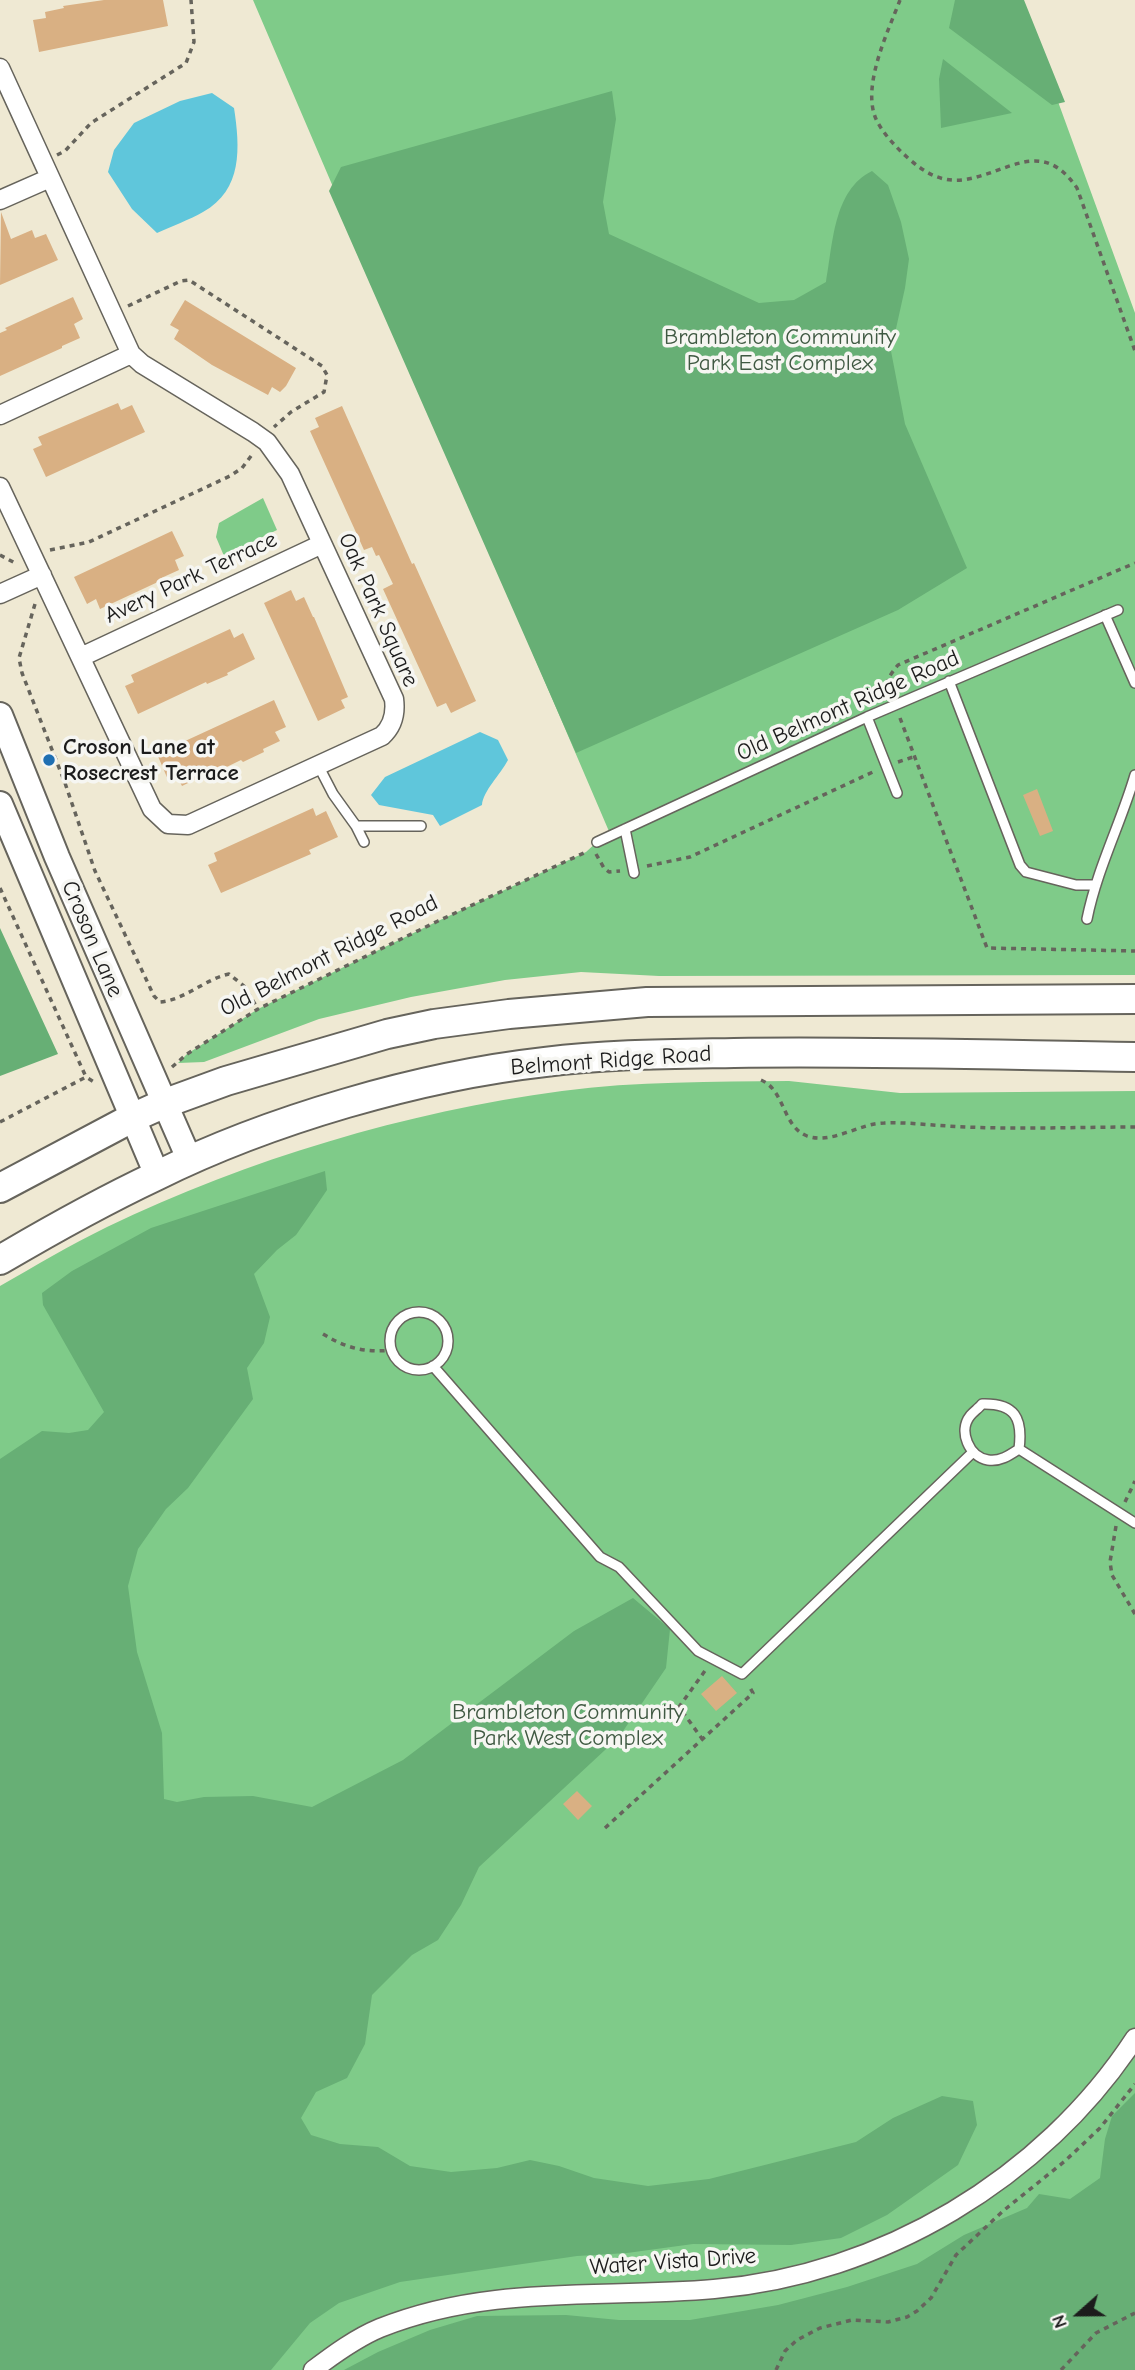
<!DOCTYPE html>
<style>
body{margin:0}
#map{position:relative;width:1135px;height:2370px;overflow:hidden;background:#efe9d3;font-family:"Comic Neue",sans-serif}
canvas{display:block}
.north{position:absolute;left:1044px;top:2279px;width:70px;height:70px;-webkit-text-stroke:5px #f6f6f2;paint-order:stroke;rotate:249deg;font-size:19px;font-weight:700;line-height:28px;text-align:center;color:#1c1c1c}
.north::after{content:'';display:block;margin:auto;width:24px;height:32px;background:#1c1c1c;clip-path:polygon(50% 0,100% 100%,50% 72%,0 100%)}
</style>
<div id="map">
<canvas width="1135" height="2370"></canvas>
<div class="north">N</div>
</div>
<script>
const context = document.querySelector('canvas').getContext('2d');
context.lineJoin = 'round';
function paint(path, color) {
  context.fillStyle = color;
  context.fill(path, 'evenodd');
}
function strokePath(path, color, width, dash) {
  context.strokeStyle = color;
  context.lineWidth = width;
  context.lineCap = dash ? 'butt' : 'round';
  context.setLineDash(dash || []);
  context.stroke(path);
}
function label(font, color, halo, rows, align = 'center') {
  context.font = font + ' "Comic Neue",sans-serif';
  context.lineWidth = 7;
  context.setLineDash([]);
  context.textBaseline = 'middle';
  context.strokeStyle = halo;
  context.fillStyle = color;
  for (const [text, x, y, turn = 0] of rows) {
    context.save();
    context.translate(x, y);
    context.rotate((+turn || 0) * Math.PI / 180);
    context.textAlign = isNaN(turn) ? turn : align;
    if (halo) context.strokeText(text, 0, 0);
    context.fillText(text, 0, 0);
    context.restore();
  }
}
const green = new Path2D(`
 M253,0H1021L1135,313V975L659,976L581,972L505,980L411,997L319,1019L204,1062L178,1063L187,1054L258,1009L438,921L586,852L597,842L611,836Z
 M263,498L277,530L224,556L216,537L219,523Z
 M789,1081L900,1093L1135,1091V2370H0V1286C35,1266 70,1245 107,1227C249,1159 405,1112 562,1091C637,1081 713,1082 789,1081Z`);
const forest = new Path2D(`
 M955,0H1024L1065,102L1052,105L949,28Z
 M943,59L1012,113L941,128L939,79Z
 M612,91L616,119L603,202L609,234L759,303L794,300L826,282C833,245 833,190 872,171L888,185L901,222L909,259L905,288L891,351L905,424L967,568L898,610L576,753L329,191L341,167Z
 M0,928L58,1054L0,1076Z
 M325,1171L327,1190L308,1218L296,1235L277,1250L254,1274L270,1317L264,1343L247,1368L253,1399L188,1488L166,1509L138,1549L128,1586L137,1652L162,1733L164,1799L177,1802L204,1797L253,1796L312,1807L403,1760L574,1631L633,1598L670,1629L666,1668L619,1737L479,1867L461,1905L438,1940L412,1955L372,1995L365,2044L347,2078L316,2092L301,2118L311,2135L340,2144L378,2147L410,2166L451,2172L497,2168L530,2160L559,2166L594,2178L648,2186L709,2179L856,2142L893,2118L942,2096L973,2101L977,2125L958,2165L887,2215L841,2238L791,2245L693,2244L627,2253L577,2256L400,2282L339,2303L310,2323L271,2370H0V1459L42,1431L69,1433L88,1430L104,1412L43,1305L42,1293L72,1271L151,1228Z
 M1135,2093V2370H344L378,2352L430,2330L477,2316L566,2315L619,2320H690L778,2305L847,2287L917,2264L964,2235L1027,2208L1039,2194L1070,2199L1100,2178L1105,2139L1112,2116Z`);
const water = new Path2D(`
 M212,93L234,108C240,147 243,190 203,212C189,220 172,226 157,233L132,209L108,172L114,150L134,123L180,101Z
 M480,732L498,740L508,760C500,775 483,791 482,805L440,826L433,815L379,805L371,795L385,777Z`);
const building = new Path2D(`
 M104,0H163L168,26L39,52L33,20L46,18L45,12L64,8L63,6Z
 M1,212L11,239L32,230L35,238L46,234L58,260L0,285Z
 M73,297L83,319L74,324L80,338L62,346V348L0,376V333L7,330L5,328Z
 M185,300L296,368L286,386L280,392L272,387L268,395L212,365L174,339L179,330L170,325Z
 M118,403L121,410L132,405L145,432L46,477L33,449L42,445L38,437Z
 M342,406L412,564L414,563L476,701L451,713L446,703L437,707L383,589L393,584L379,555L376,556L372,547L364,550L310,431L319,427L315,418Z
 M172,531L184,556L175,560L179,570L159,579L160,581L100,609L96,599L87,604L74,577Z
 M291,590L296,601L304,597L313,617H314L348,697L341,700L345,708L318,721L264,603Z
 M230,629L234,638L243,633L255,659L227,673L228,675L207,684L206,682L138,714L125,686L134,682L131,675Z
 M274,700L286,727L275,732L280,741L263,749L264,752L243,762L241,760L202,779L200,777L182,786L178,778L169,782L157,754Z
 M1037,789L1053,831L1040,836L1023,795Z
 M313,808L316,816L326,811L338,837L309,850L311,854L221,893L208,865L217,861L214,853Z
 M722,1676L737,1693L716,1711L701,1694Z
 M577,1791L592,1806L578,1820L563,1804Z`);
const path = new Path2D(`
 M900,0C888,32 859,90 878,123C886,137 897,148 909,159C925,173 941,182 962,180C1008,174 1041,136 1077,188L1135,351
 M57,155L65,151L91,123L186,63L194,42L191,0
 M128,306L181,281L189,280L322,366L327,375L324,392L291,412L274,427
 M50,550L89,542L230,476L242,468L254,452
 M0,555L15,563
 M35,604L19,658L22,673L65,783L95,871L154,996L160,1002C185,1000 205,979 229,974L244,986L258,1009
 M890,694C883,683 890,675 898,665L1135,563
 M900,718L987,948L1135,951
 M898,762L916,756
 M596,854L604,868L609,872L620,871
 M647,866L690,857L875,771
 M0,888L86,1077
 M172,1067L187,1054L258,1009L438,921L586,852
 M761,1080C785,1090 782,1126 807,1136C831,1145 860,1123 884,1123C906,1122 927,1125 948,1126C1010,1130 1073,1127 1135,1127
 M0,1122L86,1077L94,1082
 M323,1334C346,1348 365,1353 392,1350
 M1125,1502L1135,1481
 M1116,1526L1110,1562L1112,1575L1135,1614
 M703,1740L679,1707L707,1668
 M605,1828L753,1693L749,1686
 M776,2370L785,2351L797,2340L820,2328L852,2320L888,2322L907,2317L917,2311L931,2298L956,2255L1003,2211L1065,2161L1100,2128L1135,2084
 M1061,2370L1096,2333L1135,2313`);
const service = new Path2D(`
 M1105,615L1135,683
 M949,681L1020,865L1026,872L1076,885H1096
 M867,717L897,793
 M318,765L333,794L356,826H421
 M356,826L364,842
 M625,829L634,873
 M597,842L867,717L1118,610
 M1087,919C1097,869 1121,823 1135,775
 M390 1341a29 29 0 1 1 58 0a29 29 0 1 1-58 0Z
 M433,1366L600,1557L619,1567L698,1651L742,1674L972,1453
 M982,1404C1015,1403 1023,1418 1019,1449C1010,1455 1000,1462 988,1460C969,1457 958,1431 970,1416C973,1412 979,1408 982,1404Z
 M1019,1449L1135,1523`);
const minor = new Path2D(`
 M0,68L131,354L142,364L253,432L267,442L290,474L394,699C396,714 393,726 382,736L188,825L168,824L152,809L0,487
 M0,200L50,178
 M0,415L131,354
 M0,594L42,575
 M81,657L322,544
 M313,2370C334,2354 356,2338 380,2328C490,2284 599,2299 714,2289C881,2275 1043,2179 1135,2038`);
const secondary = new Path2D(`
 M0,715L57,857L190,1161
 M0,804L157,1175`);
const primary = new Path2D(`
 M0,1188L132,1118L163,1104L226,1081L387,1034L434,1024L509,1014L647,1002L1135,999
 M0,1260C51,1230 103,1201 156,1176C269,1120 420,1076 545,1062C607,1054 671,1054 734,1053C867,1051 1001,1055 1135,1057`);
const markers = [
 [49,760,7,"#1f6fb2"]
];
const parkNames = [
 ["Brambleton Community",780,337],
 ["Park East Complex",780,363],
 ["Brambleton Community",568,1712],
 ["Park West Complex",568,1738]
];
const streetNames = [
 ["Avery Park Terrace",191,578,-25],
 ["Oak Park Square",378,610,66],
 ["Old Belmont Ridge Road",848,706,-24],
 ["Croson Lane",92,939,67],
 ["Old Belmont Ridge Road",329,956,-27],
 ["Belmont Ridge Road",611,1061,-4],
 ["Water Vista Drive",673,2262,-4]
];
const poiNames = [
 ["Croson Lane at",63,747],
 ["Rosecrest Terrace",63,773]
];
paint(green, '#7fcb89');
paint(forest, '#67af75');
paint(water, '#5fc6db');
paint(building, '#d9b083');
strokePath(service, '#66645c', 12);
strokePath(minor, '#66645c', 21);
strokePath(secondary, '#66645c', 28);
strokePath(primary, '#66645c', 32);
strokePath(path, '#66645c', 3.5, [5, 5]);
strokePath(service, '#fff', 9);
strokePath(minor, '#fff', 18);
strokePath(secondary, '#fff', 24);
strokePath(primary, '#fff', 28);
for (const [x, y, r, color] of markers) {
  const dot = new Path2D();
  dot.arc(x, y, r, 0, 2 * Math.PI);
  context.fillStyle = color;
  context.fill(dot);
  strokePath(dot, '#f6f6f2', 2.5);
}
label('23px', '#3f5942', '#f6f6f2', parkNames);
label('23px', '#1c1c1c', '#f6f6f2', streetNames);
label('bold 23px', '#1c1c1c', '#f6f6f2', poiNames, 'left');
</script>
